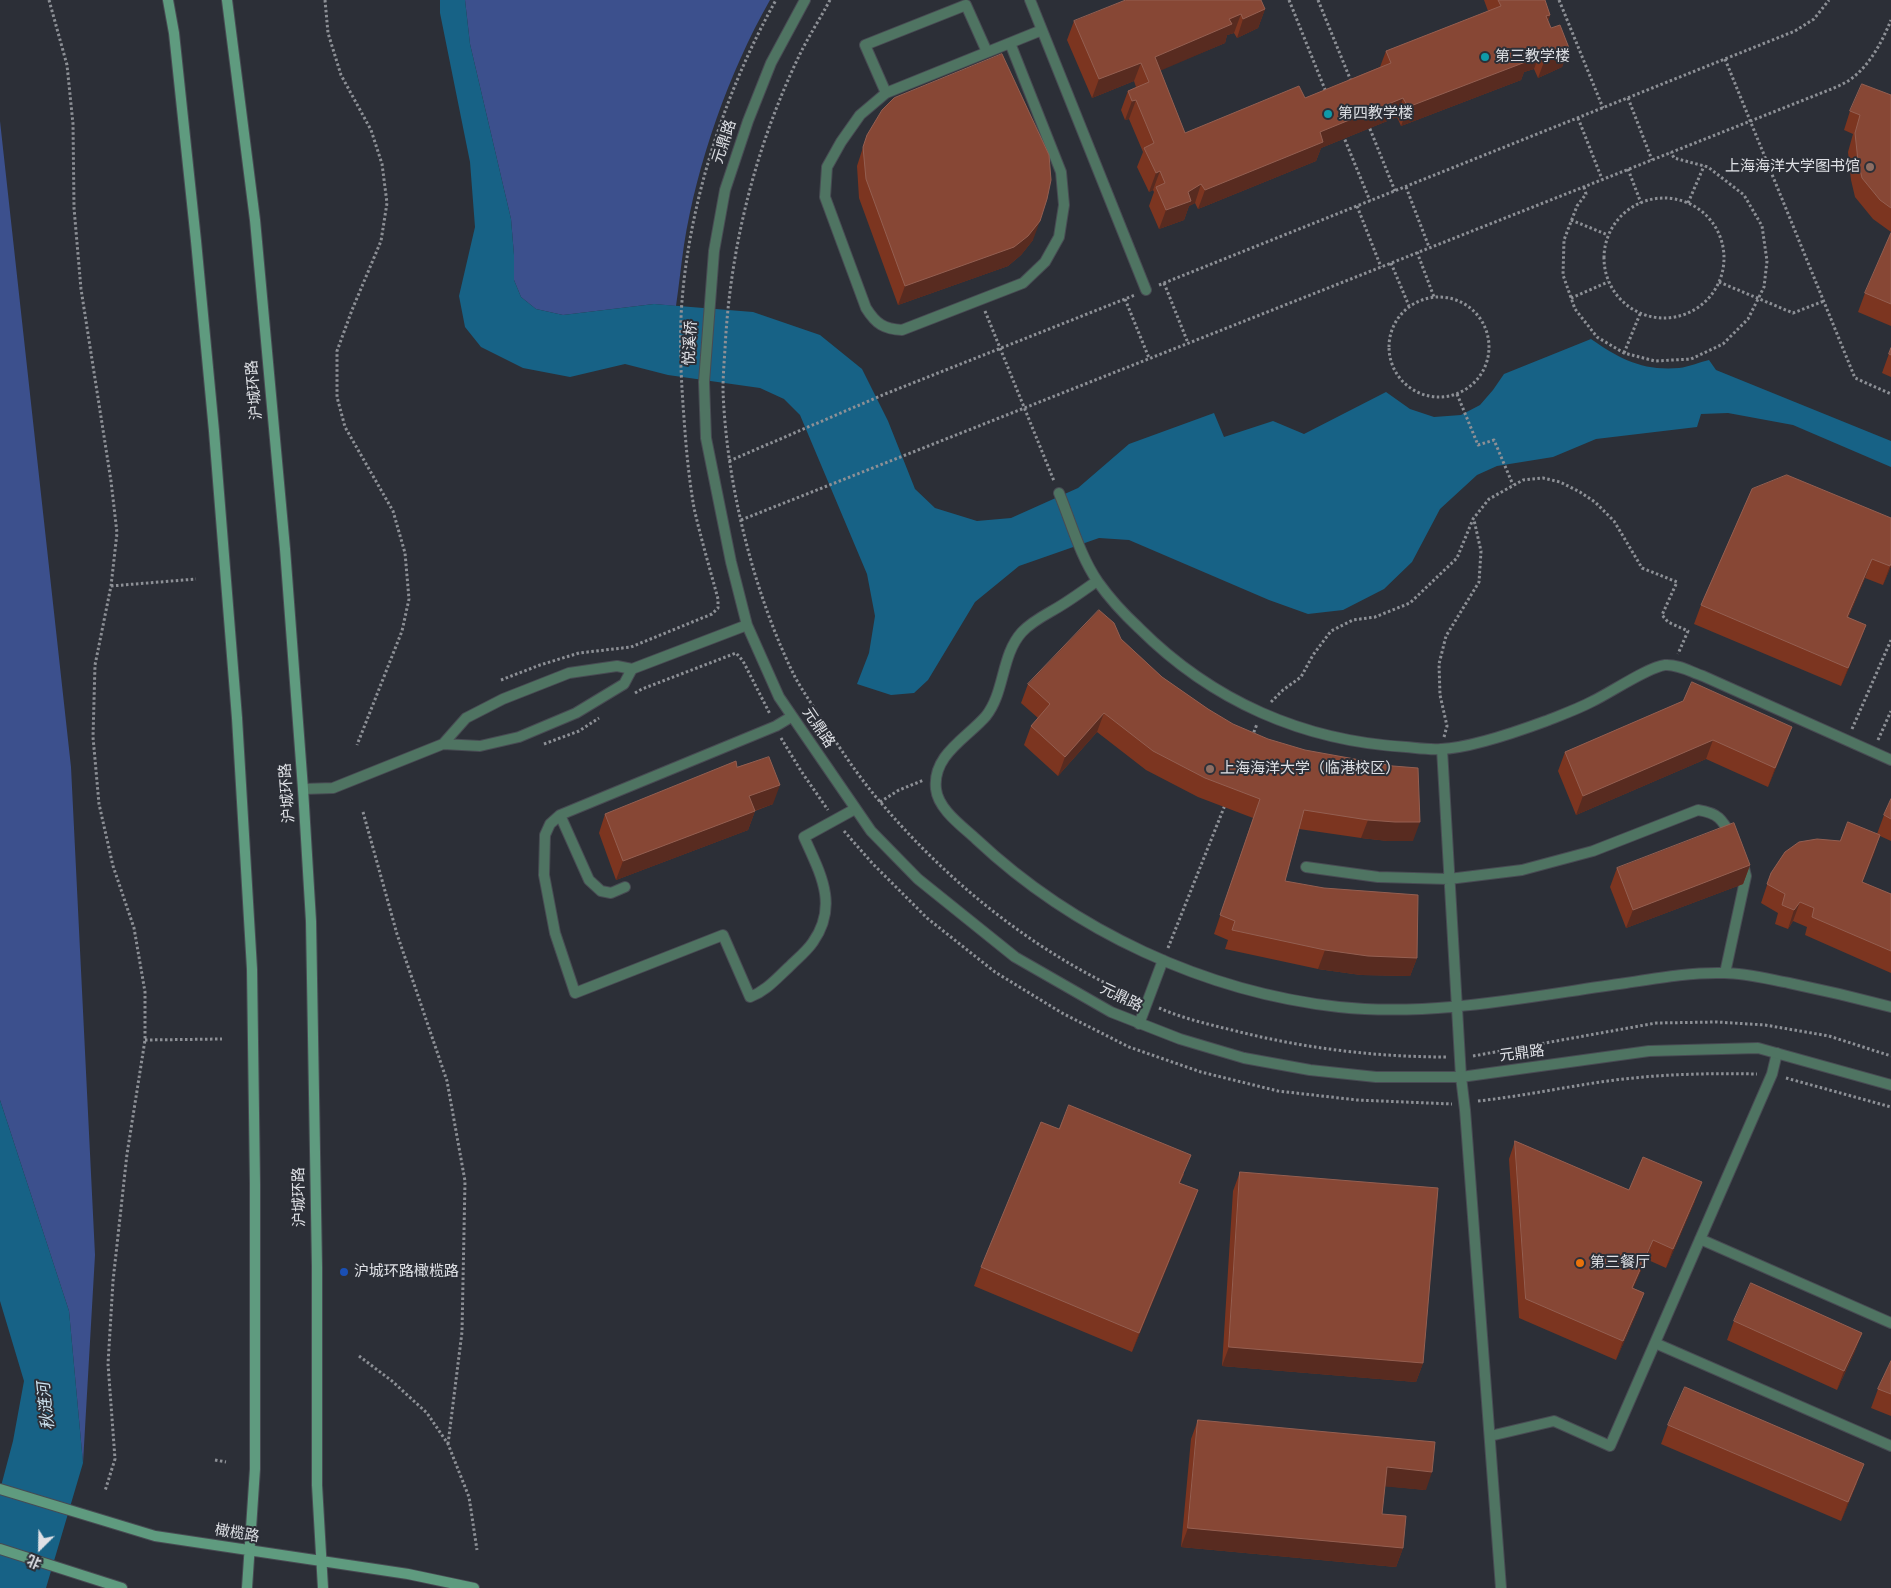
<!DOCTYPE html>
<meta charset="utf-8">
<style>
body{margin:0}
#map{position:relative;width:1891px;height:1588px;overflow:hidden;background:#2c2f37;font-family:Poppins,"Noto Sans SC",sans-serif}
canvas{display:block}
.north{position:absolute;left:15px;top:1523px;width:50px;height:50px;-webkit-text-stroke:4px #2c2f37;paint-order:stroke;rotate:203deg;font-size:14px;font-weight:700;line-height:20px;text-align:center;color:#dee0e5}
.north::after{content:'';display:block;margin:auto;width:18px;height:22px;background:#dee0e5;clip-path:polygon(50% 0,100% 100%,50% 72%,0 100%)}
</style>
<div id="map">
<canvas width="1891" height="1588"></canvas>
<div class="north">北</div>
</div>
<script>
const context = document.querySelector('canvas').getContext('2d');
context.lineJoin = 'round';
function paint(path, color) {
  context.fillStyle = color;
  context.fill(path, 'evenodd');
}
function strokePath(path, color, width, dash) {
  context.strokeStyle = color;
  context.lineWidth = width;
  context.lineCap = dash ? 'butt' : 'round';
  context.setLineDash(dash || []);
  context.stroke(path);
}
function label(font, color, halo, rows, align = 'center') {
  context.font = font + ' Poppins,"Noto Sans SC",sans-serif';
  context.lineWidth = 4;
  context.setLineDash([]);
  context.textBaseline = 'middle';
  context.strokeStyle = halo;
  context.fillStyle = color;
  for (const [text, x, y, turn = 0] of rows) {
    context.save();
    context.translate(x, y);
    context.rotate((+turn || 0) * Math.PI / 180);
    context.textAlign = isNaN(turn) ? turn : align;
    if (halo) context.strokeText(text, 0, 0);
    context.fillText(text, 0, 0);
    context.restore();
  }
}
const green = new Path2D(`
 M465,0H770C729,72 697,163 684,245C681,265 679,285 676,306L654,304L563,315L536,309L521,297L514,280V255L511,219L470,44Z
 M0,121L71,767L95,1255L83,1463L69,1311L0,1100Z`);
const water = new Path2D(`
 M440,0H465L470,44L511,219L514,255V280L521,297L536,309L563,315L654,304L753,312L820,335L862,369L888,421L915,489L935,508L977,521L1011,518L1078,488L1129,444L1214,413L1224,437L1273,421L1304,434L1386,392L1410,409L1434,417L1461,415L1480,405L1493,390L1504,374L1591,339C1620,359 1642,371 1679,368C1689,367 1699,362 1709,360L1716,370L1891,441V467L1793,425L1728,413L1701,414L1697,427L1596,439L1553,457L1497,466L1477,475L1440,509L1412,562L1384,589L1343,610L1308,614L1269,600L1129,540L1099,538L1019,566L975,602L928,680L914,693L891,695L857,684L869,653L875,616L867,574L800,415L784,399L760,388L668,375L625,364L570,377L523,368L481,347L465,327L459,296L475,227L470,162L440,13Z
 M0,1100L69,1311L83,1463L46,1588H0V1490L13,1441L24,1381L0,1301Z`);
const path = new Path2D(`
 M49,0L67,65L73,124L74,208L81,289L111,481L117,533L111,586L95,665L93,737L99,804L113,866L134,928L145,992V1040L127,1154L113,1281L108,1364L115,1459L105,1491
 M325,0L328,33L341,75L371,130L382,164L387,203L381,241L352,310L337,351V397L345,427L393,511L405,553L409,599L402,631L357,745
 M830,0C821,17 810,34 801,52C756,144 730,247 725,349C724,363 723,377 723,390C726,482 754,595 795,677C803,692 814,707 823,722C841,750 860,779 882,804C951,885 1037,954 1135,997
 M1289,0L1326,92
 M1318,0L1351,81
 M1559,0L1603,108
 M1725,59L1855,378L1891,394
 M1628,98L1652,160
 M1578,118L1602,179
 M1368,124L1395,191
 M1343,135L1370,201
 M1628,169L1641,203
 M1406,187L1429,247
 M1584,187L1586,194L1577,206L1564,240L1563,275L1575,309L1597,337L1624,353L1655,361L1691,359L1723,344L1748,319L1764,287L1767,261L1762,226L1744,195L1708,167L1674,158L1671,152
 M1604 258a60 60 0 1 1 120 0a60 60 0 1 1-120 0Z
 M1688,203L1704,166
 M1357,206L1381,267
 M1571,220L1608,235
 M1417,252L1434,297
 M1391,263L1409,306
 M1719,282L1793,313L1824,301
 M1164,283L1188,343
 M1159,285L1795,31L1814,19L1829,0
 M1389 347a50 50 0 1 1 100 0a50 50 0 1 1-100 0Z
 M1571,298L1608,282
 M1125,299L1149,358
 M985,311L1054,481
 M1624,353L1640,314
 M1457,394L1478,445L1494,440L1513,485
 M729,461L885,394L1135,295
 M741,520L1829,90C1836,87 1844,84 1851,79C1870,65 1882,42 1891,20
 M111,586L196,579
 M501,680L540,665L579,653L631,647L712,614L718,608V599C710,569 701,539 694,508C689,479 686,448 684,418C681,379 679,340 682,301C690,199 726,89 776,0
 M635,693L642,689L736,653L743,661L770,714
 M1271,702L1283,690L1301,677L1313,655L1331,631L1353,620L1375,617L1410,603L1457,558L1473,519L1489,499L1523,480L1543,478L1560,482L1580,492L1595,502L1614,521L1642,568L1677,582L1662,615L1668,622L1688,631L1678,654
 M1852,729L1891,640
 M1252,737L1257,724
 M1444,737L1447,726L1440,695L1439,664L1446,636L1479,582L1481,551L1474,520
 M781,738L801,771L828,810
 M1878,740L1891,711
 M544,744L579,731L599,718
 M880,802L899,790L924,780
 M363,812L397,934L447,1081L465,1181L462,1332L448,1444
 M844,831L873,864L927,918L995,972L1062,1013L1129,1047L1201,1072L1278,1091L1357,1100L1452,1104
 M1168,948L1225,805
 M1159,1008C1182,1018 1207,1024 1232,1030C1302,1048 1374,1057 1447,1057
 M145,1040L222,1039
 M1473,1056L1656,1023L1717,1022L1765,1025L1829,1036L1891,1056
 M1786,1078L1891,1107
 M1478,1101C1524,1096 1569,1086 1615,1080C1663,1074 1710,1073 1757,1074
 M359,1356L392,1381L427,1413L448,1444L469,1497L477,1550
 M215,1460L226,1462`);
const lane = new Path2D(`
 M1030,0L1146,290
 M1010,43L1061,172L1064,205L1059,237L1045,262L1023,283L902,330C884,329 876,324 866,308L825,197L827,167L841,142L860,115L886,93L1042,30
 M886,93L865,45L966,5L987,52
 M1059,493C1071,522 1080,556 1098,582C1110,599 1124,614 1139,628C1212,701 1303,741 1406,747C1417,748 1430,750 1441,749C1469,748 1519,731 1546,721C1561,715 1578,709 1593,701C1610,693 1648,667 1665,665C1678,664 1691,672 1703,676L1891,760
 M1097,581C1087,588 1076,596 1065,603C1050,613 1034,619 1022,632C1001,655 1005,692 986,716C967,738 932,755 936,789C938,809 962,826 976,839C1074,931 1205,992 1339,1007C1436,1017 1531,996 1626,983C1658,978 1692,972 1724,973C1745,973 1768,979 1789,983C1823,990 1857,998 1891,1007
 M791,717L776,726L560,815L550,824L545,835L544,875L555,933L575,993L723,935L750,997C766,991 776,979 789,967C797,959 807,951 813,942C839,905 820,873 804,837L855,809
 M1442,749L1461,1077
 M560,815L589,880L601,891L611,893L625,887
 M1306,867L1378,877L1449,879L1522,870L1593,851L1698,810C1718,813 1722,819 1732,837
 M1725,973L1746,876L1743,864
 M1139,1024L1163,960
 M1700,1239L1891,1323
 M1655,1343L1891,1446
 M1490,1436L1554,1421L1610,1446L1772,1074L1777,1053`);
const street = new Path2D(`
 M805,0L771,63L748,121L725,190L714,251L704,382L706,438L731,562L747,625L779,697L871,831L918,879L1015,957L1111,1012L1180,1039L1244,1058L1310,1070L1376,1077H1461L1649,1051L1758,1048L1891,1085
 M443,744L480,746L519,737L576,713L624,684L632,669
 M303,789L333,788L443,744L466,718L503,699L569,673L617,666L632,669L747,625
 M1461,1077L1465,1110L1501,1588`);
const secondary = new Path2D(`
 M168,0L174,33L196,241L214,431L237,718L252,969L255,1184V1469L247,1588
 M227,0L255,220L285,549L303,789L311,921L317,1267V1485L323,1588
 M0,1489L155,1536L408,1574L474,1588
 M0,1549L122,1588`);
const wall = new Path2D(`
 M1484,0H1545L1550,15L1548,21L1551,28L1569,48L1562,67L1538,78L1534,69L1524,72L1521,80L1401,126L1397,117L1321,148L1316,161L1198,209L1195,203L1189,206L1184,220L1159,229L1149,206L1154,192L1153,190L1149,192L1137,167L1143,152L1129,119L1125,120L1121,110L1128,91L1136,87L1134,81L1092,98L1067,40L1074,21L1265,9L1258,28L1237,38L1234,33L1227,35L1225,43L1160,70L1185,133L1305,98L1380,67L1386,51L1488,11Z
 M1891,95V232L1873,219L1855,197L1851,180L1848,152L1853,134L1844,130L1850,111Z
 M867,135L1033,240L1021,255L1008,266L898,305L859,198L857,166Z
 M1891,233V326L1858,312L1865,293Z
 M1891,348V377L1882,373Z
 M1752,489L1891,566L1883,585L1865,578L1848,618L1866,625L1859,644L1841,686L1694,624L1701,605Z
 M1121,639L1162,677L1208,709L1413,841H1388L1361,838L1299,829L1285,881L1417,958L1410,976L1361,975L1318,969L1225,949L1228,940L1214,934L1253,818L1198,797L1146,770L1097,732L1058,776L1024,745L1031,726L1038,718L1021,703L1028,684Z
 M1683,701L1785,746L1768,787L1706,759L1576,815L1558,771L1565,752Z
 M737,767L773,804L755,811L748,830L616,880L599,833L605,814Z
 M1891,799V841L1880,836L1862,882L1891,894V973L1805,935L1807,927L1793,921L1788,929L1775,924L1778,913L1761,903L1771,873L1840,841L1877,834L1884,815Z
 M1750,865L1743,884L1626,928L1610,887L1617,868Z
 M1059,1129L1184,1174L1180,1183L1198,1190L1191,1209L1132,1352L974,1286L981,1267Z
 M1515,1141L1629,1190L1695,1201L1666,1268L1646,1259L1633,1288L1644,1293L1637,1312L1616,1360L1519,1318L1509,1159Z
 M1240,1172L1423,1363L1416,1382L1222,1366L1233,1191Z
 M1734,1321L1862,1333L1855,1351L1837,1390L1727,1340Z
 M1891,1361V1416L1871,1408L1878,1389Z
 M1198,1420L1426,1490L1385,1486L1382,1514L1403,1548L1396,1567L1181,1547L1191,1439Z
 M1668,1425L1857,1483L1841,1521L1661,1444Z`);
const shadedWall = new Path2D(`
 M1265,9L1258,28L1237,38L1243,19Z
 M1241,14L1234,33L1227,35L1225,43L1148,76L1155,57Z
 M1550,15L1543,34L1546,16Z
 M1569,48L1562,67L1538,78L1545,59Z
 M1541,50L1534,69L1524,72L1521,80L1401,126L1408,107L1525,54Z
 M1141,63L1134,81L1092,98L1099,79Z
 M1403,98L1397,117L1321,148L1316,161L1198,209L1205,190L1320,132Z
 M1136,100L1129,119L1125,120L1132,101Z
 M1160,171L1153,190L1149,192L1156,173Z
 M1201,184L1195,203L1189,206L1184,220L1159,229L1166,210L1188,192Z
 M1040,221L1033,240L1021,255L1008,266L898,305L905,286Z
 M1872,559L1865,578L1840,636L1847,617Z
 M1891,563V566L1883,585Z
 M1866,625L1859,644L1841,686L1848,668Z
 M1104,713L1097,732L1058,776L1065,757Z
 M1792,727L1785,746L1768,787L1775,768Z
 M1713,740L1706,759L1576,815L1583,796Z
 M780,785L773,804L742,815L749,796Z
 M755,811L748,830L616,880L623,861Z
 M1368,820L1420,822L1413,841H1388L1361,838Z
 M1880,835L1874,854L1855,900L1862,882Z
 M1750,865L1743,884L1626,928L1633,910Z
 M1800,902L1793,921L1788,929L1794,910Z
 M1325,950L1417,958L1410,976L1361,975L1318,969Z
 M1702,1182L1695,1201L1666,1268L1673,1249Z
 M1198,1190L1191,1209L1132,1352L1139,1333Z
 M1653,1240L1646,1259L1625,1307L1632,1288Z
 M1644,1293L1637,1312L1616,1360L1623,1341Z
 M1862,1333L1855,1351L1837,1390L1844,1371Z
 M1229,1347L1423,1363L1416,1382L1222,1366Z
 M1864,1464L1857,1483L1841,1521L1848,1502Z
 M1387,1467L1432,1472L1426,1490L1380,1486Z
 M1188,1528L1403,1548L1396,1567L1181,1547Z`);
const building = new Path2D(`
 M1126,0H1261L1265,9L1243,19L1241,14L1229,19L1232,24L1155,57L1185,133L1299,86L1305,98L1391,63L1386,51L1501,6L1498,0H1545L1550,15L1546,16L1551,28L1560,25L1569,48L1545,59L1541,50L1525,54L1528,61L1408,107L1403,98L1320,132L1323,142L1205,190L1201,184L1188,192L1191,201L1166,210L1156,187L1165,183L1160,171L1156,173L1144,148L1154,143L1136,100L1132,101L1128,91L1149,82L1141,63L1099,79L1074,21Z
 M1002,54L1049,155L1051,180L1047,199L1040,221L1028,236L1014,247L905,286L866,179L863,147L867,135L882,110L894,98Z
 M1862,84L1891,95V208L1880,200L1862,178L1858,161L1855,133L1860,115L1850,111Z
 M1891,233V304L1865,293Z
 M1891,348V355L1889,354Z
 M1787,475L1891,518V563L1890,566L1872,559L1847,617L1866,625L1848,668L1701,605L1752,489Z
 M1099,610L1114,623L1121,639L1162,677L1208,709L1233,724L1268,739L1305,750L1393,766L1418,768L1420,822H1395L1368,820L1304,810L1285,881L1324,888L1418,895L1417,958L1368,956L1325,950L1232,930L1235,921L1220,915L1260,799L1205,778L1153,751L1104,713L1065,757L1031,726L1050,704L1028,684Z
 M1692,682L1792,727L1775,768L1713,740L1583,796L1565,752L1683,701Z
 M769,757L780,785L749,796L755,811L623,861L605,814L736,761L737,767Z
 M1891,799V819L1884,815Z
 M1848,822L1880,835L1862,882L1891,894V951L1812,917L1814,908L1800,902L1794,910L1782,905L1785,894L1767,884L1771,873L1785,852L1799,842L1817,839L1840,841Z
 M1734,823L1750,865L1633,910L1617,868Z
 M1069,1105L1191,1155L1179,1183L1198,1190L1139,1333L981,1267L1041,1122L1059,1129Z
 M1515,1141L1629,1190L1643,1157L1702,1182L1673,1249L1653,1240L1632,1288L1644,1293L1623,1341L1526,1299Z
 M1240,1172L1438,1188L1423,1363L1229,1347Z
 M1751,1283L1862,1333L1844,1371L1734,1321Z
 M1891,1361V1394L1878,1389Z
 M1685,1387L1864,1464L1848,1502L1668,1425Z
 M1198,1420L1435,1442L1432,1472L1387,1467L1382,1514L1406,1516L1403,1548L1188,1528Z`);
const markers = [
 [1485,57,5,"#0f9aa8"],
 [1328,114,5,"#0f9aa8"],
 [1870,167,5,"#8d6e63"],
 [1210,769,5,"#8d6e63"],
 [1580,1263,5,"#e8710a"],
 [344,1272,5,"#1a4fb4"]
];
const poiNames = [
 ["第三教学楼",1495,57],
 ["第四教学楼",1338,114],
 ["上海海洋大学图书馆",1860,167,"right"],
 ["上海海洋大学（临港校区）",1220,769],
 ["第三餐厅",1590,1263],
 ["沪城环路橄榄路",354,1272]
];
const streetNames = [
 ["元鼎路",725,142,-72],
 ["悦溪桥",691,343,-87],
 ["沪城环路",255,390,-95],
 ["元鼎路",818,728,56],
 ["沪城环路",288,793,-94],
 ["元鼎路",1121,998,26],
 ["元鼎路",1522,1054,-7],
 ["沪城环路",300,1197,-91],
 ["橄榄路",237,1534,9]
];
const waterNames = [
 ["秋涟河",47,1406,-96]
];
paint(green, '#3c508d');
paint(water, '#176286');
strokePath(lane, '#484b53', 12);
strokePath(street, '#484b53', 12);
strokePath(secondary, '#484b53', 12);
strokePath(path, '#8d9096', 3, [2.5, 2.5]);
strokePath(lane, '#4f7462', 10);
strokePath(street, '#4f7462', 10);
strokePath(secondary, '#5f9b7f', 10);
paint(wall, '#7c3520');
paint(shadedWall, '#582b20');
paint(building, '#874735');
strokePath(building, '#945f51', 1);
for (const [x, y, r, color] of markers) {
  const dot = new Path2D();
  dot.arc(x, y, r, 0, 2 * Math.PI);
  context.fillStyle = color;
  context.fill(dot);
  strokePath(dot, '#2c2f37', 2);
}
label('15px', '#dee0e5', '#2c2f37', poiNames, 'left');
label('15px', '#dee0e5', '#2c2f37', streetNames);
label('italic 16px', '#cfe4f1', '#2c2f37', waterNames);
</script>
